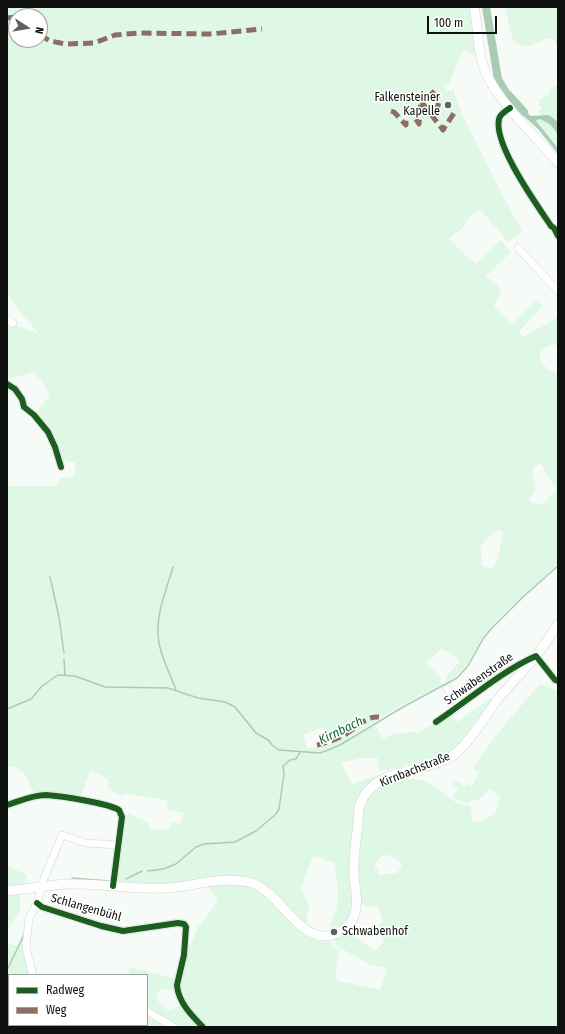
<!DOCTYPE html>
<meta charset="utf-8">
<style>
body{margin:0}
#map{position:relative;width:565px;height:1034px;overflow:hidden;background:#f6fbf7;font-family:"Fira Sans Condensed",sans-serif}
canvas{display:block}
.frame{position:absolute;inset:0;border:8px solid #0e110f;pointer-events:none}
.legend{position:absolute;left:8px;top:974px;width:140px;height:52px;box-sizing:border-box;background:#fff;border:1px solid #9fa09f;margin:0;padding:5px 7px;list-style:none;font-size:12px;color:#0e110f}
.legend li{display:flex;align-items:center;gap:8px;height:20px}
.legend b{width:20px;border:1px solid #9fa09f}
.north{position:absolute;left:8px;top:8px;width:40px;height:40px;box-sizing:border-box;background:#fff;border:1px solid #9fa09f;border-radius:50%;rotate:102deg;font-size:11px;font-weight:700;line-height:16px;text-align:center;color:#0e110f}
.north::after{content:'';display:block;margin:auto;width:14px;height:18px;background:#5f6360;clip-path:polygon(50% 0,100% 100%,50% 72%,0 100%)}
.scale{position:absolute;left:427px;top:16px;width:70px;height:18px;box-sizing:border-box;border:2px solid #0e110f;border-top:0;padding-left:5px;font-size:12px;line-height:14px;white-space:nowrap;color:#0e110f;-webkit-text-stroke:3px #fff;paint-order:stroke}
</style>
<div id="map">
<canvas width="565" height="1034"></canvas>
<div class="frame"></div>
<ul class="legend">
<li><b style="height:5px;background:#1b5e20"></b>Radweg</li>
<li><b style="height:5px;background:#8d6e63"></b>Weg</li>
</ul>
<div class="north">N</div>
<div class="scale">100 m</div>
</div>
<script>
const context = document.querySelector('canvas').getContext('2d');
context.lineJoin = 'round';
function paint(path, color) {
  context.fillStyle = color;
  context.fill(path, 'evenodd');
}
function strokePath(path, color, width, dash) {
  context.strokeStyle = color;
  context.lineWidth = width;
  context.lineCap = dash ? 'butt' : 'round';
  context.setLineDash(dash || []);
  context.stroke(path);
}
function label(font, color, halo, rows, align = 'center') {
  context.font = font + ' "Fira Sans Condensed",sans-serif';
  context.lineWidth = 3;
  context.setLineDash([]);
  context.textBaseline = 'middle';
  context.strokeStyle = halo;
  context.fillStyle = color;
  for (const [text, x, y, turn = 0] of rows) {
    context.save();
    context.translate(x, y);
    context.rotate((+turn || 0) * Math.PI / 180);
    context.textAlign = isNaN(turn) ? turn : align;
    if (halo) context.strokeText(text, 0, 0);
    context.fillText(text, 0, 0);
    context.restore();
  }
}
const green = new Path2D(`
 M7,7H471L478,55H473L467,51H464L461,54L449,85L445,86L446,91L452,90L453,87C456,105 467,122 474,138C490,170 505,201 522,231L508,242L481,210L469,217L462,229L449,238L466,256L476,264L501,240L511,252L485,277C492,280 496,283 501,290L494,307L512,325L536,300L543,306L518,332L524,337L558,317V347L554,344C537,350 536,356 548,370L558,372V565C535,586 510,606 490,629C484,635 481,642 477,650C469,664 460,675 446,683L445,682L448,674L460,661L442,648L426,663L441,678L440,682L444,684L402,705L351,736L352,738L375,725L383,739L395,733L419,732L451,714L457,722L491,698L494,701L474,724L463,741L447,756L428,762L414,763L379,772L378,758H361L341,763L352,784L379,775L395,772L365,790L353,911L345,924L334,931L330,925L337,907L338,892L335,863L313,856L301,888L310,908L308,910L307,919L310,929L262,884L182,885L120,883L118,880V874L123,823L125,815L130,814L149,823L150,830L169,829L172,822L181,824L184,813L168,809L167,800L127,794L121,796L108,788V779L90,770L81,798L34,794C27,779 26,767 7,766V486H56L61,478L74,477L76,463L61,459L50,431L37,411L50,395L43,383L34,372L7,380V322L37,333V331L18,310L7,291ZM16,16H40V40H16ZM541,464L556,490L543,504L533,503L528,500L536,489L532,470L535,466ZM498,530L503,532L498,559L493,569L483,566L480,546L494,532ZM326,728L333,743L323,747L307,748L303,735L318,729Z
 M505,7H558V50L555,42L549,38L527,47L517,44L512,37Z
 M558,84V122L549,115H539L538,112L542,108L538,101L551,93L550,89Z
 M539,119C553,123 560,133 558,147L536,121Z
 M540,684L556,690L558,689V1027H205L184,1003L178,988L183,963L198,927L218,901L208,886C247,880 258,886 284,914C289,920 295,928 301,932C309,937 320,937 327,943L330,941L334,946L340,950L336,968V978L339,981L380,990L385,976L387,968L370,965L337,946L334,940L348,932L375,951L384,942L377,927L383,922L377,905L371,907L362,904L360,905C359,895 357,885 357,875C357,860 361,811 367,800C377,781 402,776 421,780C434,782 443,795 454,801C459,804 465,805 471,806L472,820L478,822C495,814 497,816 500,796L488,789C484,796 480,801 471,801V803L463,802L453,797L458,789L452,784L457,781L465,787L466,784L472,786L479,772L473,769C491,738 517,711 540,684ZM384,855C391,854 398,860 402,865L397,873L378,875V869L374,868C376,862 379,858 384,855Z
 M7,866L27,875L24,886L7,888Z
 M20,892V909L7,932V894Z
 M24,930L26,932L22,948L25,950L31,975H9V1025H147V1012L172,1027H7V943L17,946Z
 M130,967L177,979L175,990L161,989L157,994V1000L168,1010L173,1009L182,1004L202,1027H176L147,1010V975H128Z`);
const water = new Path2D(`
 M519,102L527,113L531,116L549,115L558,122V136C554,127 549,122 539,119L536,121L557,147L558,146V154L538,129L517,110L516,106Z`);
const stream = new Path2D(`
 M173,567C166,591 154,618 159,643C162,659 170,674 176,690
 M50,577L59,617L64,653
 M64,659L65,675
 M7,709L31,699L42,686L58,675L75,676L105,687L168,688L198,698L225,702L235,707L256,733L268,740L273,746L279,750L320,753L328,750L340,745L403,707L457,678L468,666L483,639L491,629L523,597L558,566
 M148,871L163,869L176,864L196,847L204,844L235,842L256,831L276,814L279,809L284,774L283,766L290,760L296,759L300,752
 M72,878L109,881
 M126,879L142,871
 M7,970L23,937`);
const river = new Path2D(`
 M486,7L498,79L505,91L524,112`);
const minor = new Path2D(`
 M510,108C506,111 500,114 499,119C493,144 537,205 551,226L554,228L558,236
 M518,248L558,291
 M7,320L13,323
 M7,384L15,389L22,399L24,407L34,415L48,432L55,447L61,467
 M447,689L460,706
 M436,722C469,700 500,672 536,656L555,680L558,681
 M7,805C19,801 33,795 46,795C61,796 107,803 119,810L122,817L113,886
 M37,903L42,907L101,926L123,931L178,923L184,924L186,927L184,955L177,985C178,1002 192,1016 203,1027
 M33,975L26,948L29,918L37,903L43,881L62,835L86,843L119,845
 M147,1011L174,1027`);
const major = new Path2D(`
 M474,7C478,25 477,45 482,62C491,96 535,135 558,163
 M7,891C27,889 48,885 68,884C102,883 135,890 168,888C195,886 225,875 252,883C281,893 300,944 332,935C345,931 355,921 356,908C358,898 355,887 354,877C353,859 356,841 358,823C359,817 358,810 360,804C362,800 365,794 368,791C386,768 426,772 449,758C467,748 485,716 498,699C510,684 524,671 536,656C544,646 551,635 558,624`);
const quiet = new Path2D(`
 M7,18L16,17
 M40,35L50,41L66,44L94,43L115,35L139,33L210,34L262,29
 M431,91L437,97L439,102L434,118
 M391,111L394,112L406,125V104L419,124L421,101L443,130L454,113
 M317,745C327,743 337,739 346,734C357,727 366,716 379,717`);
const cycleway = new Path2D(`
 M510,108C506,111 500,114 499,119C493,144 537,205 551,226L554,228L558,236
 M7,384L15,389L22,399L24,407L34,415L48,432L55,447L61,467
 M436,722C469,700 500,672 536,656L555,680L558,681
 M7,805C19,801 33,795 46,795C61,796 107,803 119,810L122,817L113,886
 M37,903L42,907L101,926L123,931L178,923L184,924L186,927L184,955L177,985C178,1002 192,1016 203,1027`);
const markers = [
 [448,105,4,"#5f6360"],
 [334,932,4,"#5f6360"]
];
const poiNames = [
 ["Falkensteiner",440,98],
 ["Kapelle",440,112],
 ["Schwabenhof",342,932,"left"]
];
const streetNames = [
 ["Schwabenstraße",479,679,-35],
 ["Kirnbachstraße",415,770,-22],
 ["Schlangenbühl",86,908,16]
];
const waterNames = [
 ["Kirnbach",341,731,-26]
];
paint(green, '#def8e5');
paint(water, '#aaccb4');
strokePath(stream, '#aaccb4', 1.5);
strokePath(river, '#aaccb4', 8);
strokePath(minor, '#d2d6d3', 8);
strokePath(major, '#d2d6d3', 10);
strokePath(minor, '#fefefe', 7);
strokePath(major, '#fefefe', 9);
strokePath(quiet, '#8d6e63', 5, [10, 5]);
strokePath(cycleway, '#1b5e20', 6);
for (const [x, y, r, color] of markers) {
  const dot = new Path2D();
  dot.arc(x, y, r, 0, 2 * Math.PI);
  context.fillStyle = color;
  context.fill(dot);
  strokePath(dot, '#fff', 1.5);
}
label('12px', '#0e110f', '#fff', poiNames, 'right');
label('12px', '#0e110f', '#fff', streetNames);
label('italic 13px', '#1c653a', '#fff', waterNames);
</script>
